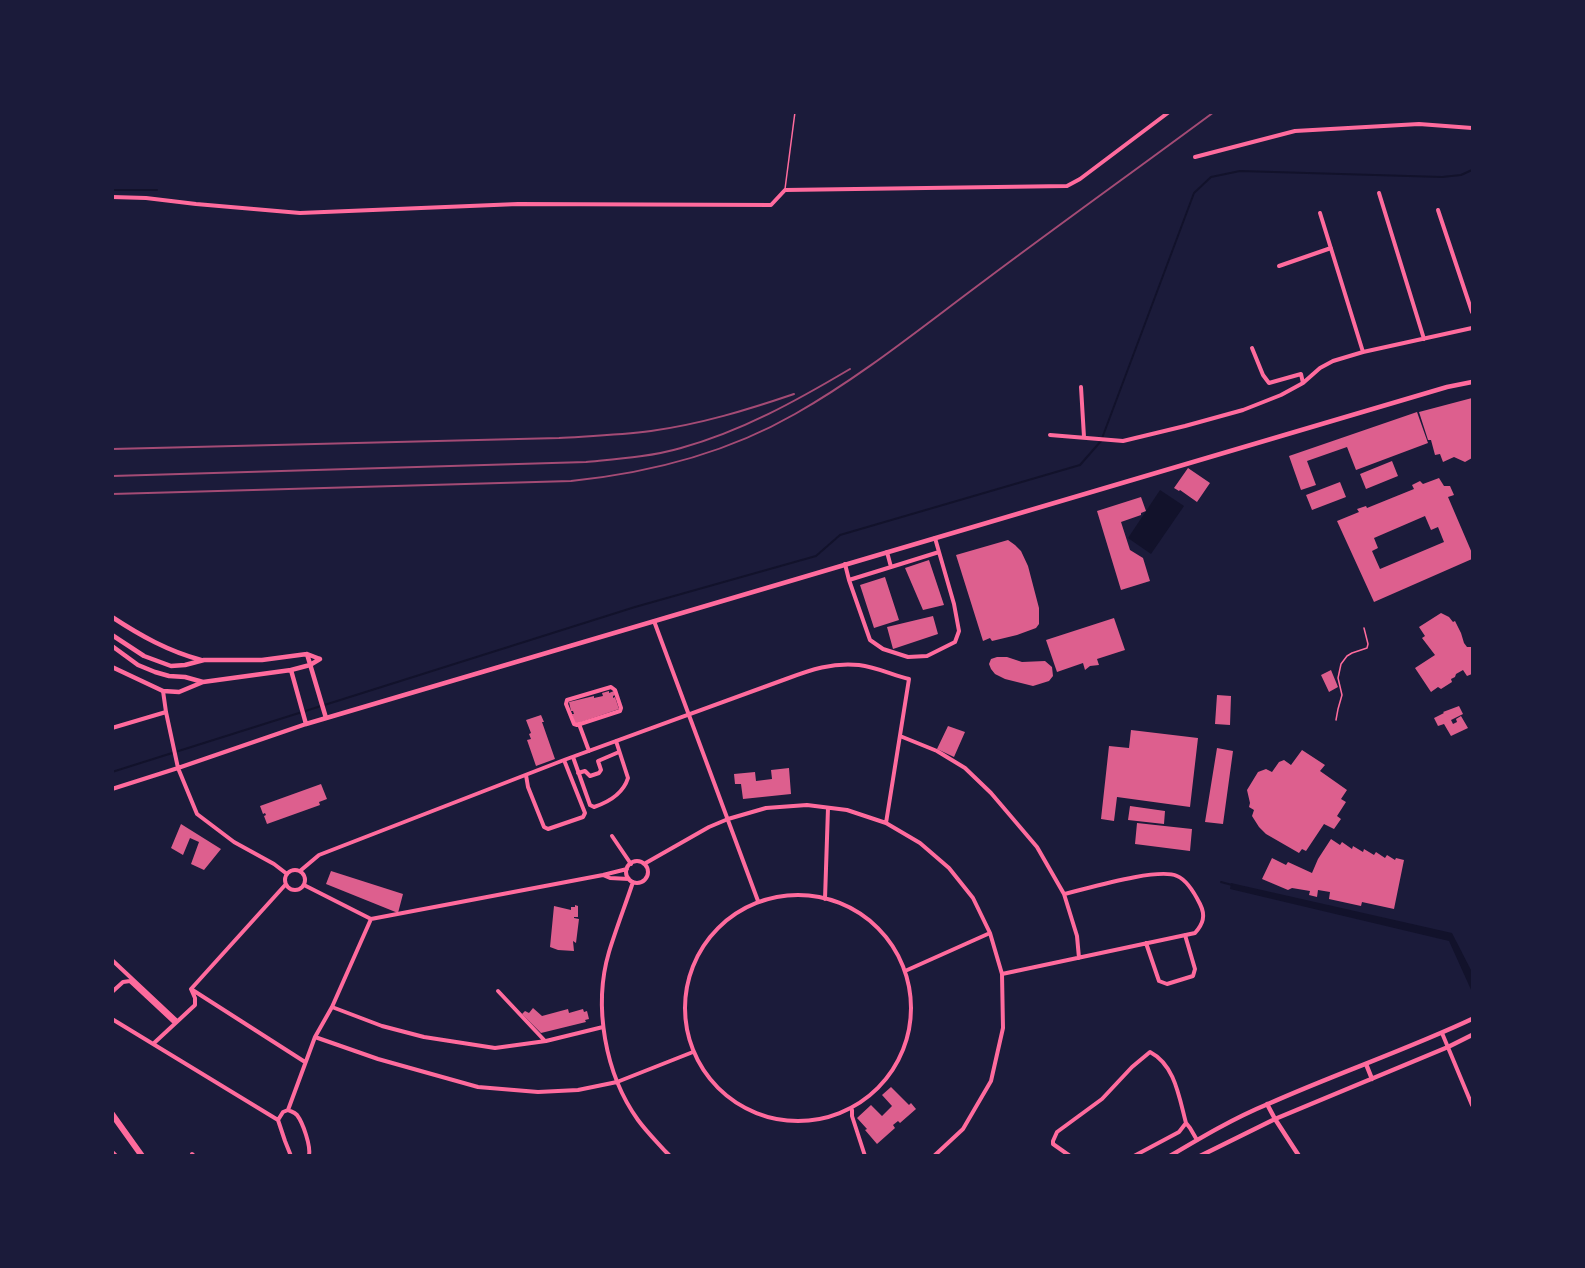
<!DOCTYPE html>
<style>
body{margin:0}
#map{position:relative;width:1585px;height:1268px;overflow:hidden;background:#1b1b3a;font-family:Rubik,sans-serif}
canvas{display:block}
.frame{position:absolute;inset:0;border:114px solid #1b1b3a;pointer-events:none}
</style>
<div id="map">
<canvas width="1585" height="1268"></canvas>
<div class="frame"></div>
</div>
<script>
const context = document.querySelector('canvas').getContext('2d');
context.lineJoin = 'round';
function paint(path, color) {
  context.fillStyle = color;
  context.fill(path, 'evenodd');
}
function strokePath(path, color, width, dash) {
  context.strokeStyle = color;
  context.lineWidth = width;
  context.lineCap = dash ? 'butt' : 'round';
  context.setLineDash(dash || []);
  context.stroke(path);
}
const water = new Path2D(`
 M1160,490L1184,506L1151,554L1128,538Z
 M1231,883L1452,933L1472,972V992L1449,941L1230,889Z`);
const stream = new Path2D(`
 M112,190H157
 M112,772L635,607L816,556L840,535L1080,465L1101,441L1194,193L1211,177L1240,171L1442,177L1461,175L1472,170
 M1221,882L1232,885`);
const building = new Path2D(`
 M1472,398V458L1465,462L1454,457L1443,462L1440,454L1435,455L1431,440H1428L1419,412Z
 M1417,412L1428,443L1356,470L1347,447L1307,461L1316,485L1301,490L1289,456Z
 M1392,461L1398,476L1366,489L1360,474Z
 M1188,468L1210,483L1197,502L1180,490L1179,491L1174,488Z
 M1439,478L1444,486H1450L1454,495L1448,497L1472,553V559L1374,602L1337,521L1359,512L1357,509L1366,506L1367,508L1414,489L1412,485L1420,481L1423,484ZM1425,516L1431,530L1438,527L1444,542L1380,569L1372,551L1378,548L1374,538Z
 M1340,482L1346,497L1312,510L1306,495Z
 M1141,497L1146,511L1141,513V515L1121,522L1130,550L1143,558L1150,581L1121,590L1097,511Z
 M1008,540L1015,545L1021,551L1028,566L1039,608V624L1036,628L1017,635L992,641L990,638L983,641L956,555Z
 M929,560L944,605L923,610L905,568Z
 M885,577L899,620L874,628L860,585Z
 M1441,613L1449,617L1453,622L1455,621L1461,633L1464,643L1467,647H1472V674L1467,676L1463,670L1456,674L1455,677L1451,679L1452,682L1441,689L1438,687L1431,692L1415,668L1435,655L1422,638L1425,636L1419,627Z
 M933,616L938,634L893,649L887,627Z
 M1114,618L1125,650L1097,659L1099,665L1090,666L1085,670L1083,663L1057,672L1046,640Z
 M997,657H1007L1022,662L1045,661L1052,667L1053,676L1049,681L1033,686L1005,679L995,674L991,669L989,664L991,659Z
 M1331,670L1338,687L1329,692L1321,675Z
 M609,691V693L614,691L615,695L613,696V698L615,697L619,709L575,724L572,714H574L573,711H571L569,702L594,696V698L603,696L602,693Z
 M1217,695L1231,696L1230,725L1215,724Z
 M1459,706L1463,714L1451,720L1453,724L1457,722L1456,719L1461,716L1468,728L1451,736L1444,724L1438,726L1434,718L1444,713L1443,712Z
 M541,715L544,722H542L555,759L536,766L527,740L531,739L529,734L531,733L526,720Z
 M948,726L965,732L954,757L937,749Z
 M1131,730L1198,738L1190,807L1117,797L1114,821L1101,819L1109,746L1129,748Z
 M1217,748L1233,751L1223,824L1205,822Z
 M1302,750L1325,765L1320,771L1347,790L1341,799L1346,802L1337,816L1341,819L1334,829L1324,824L1306,851L1302,849L1299,853L1266,834L1259,827L1252,816L1254,810L1249,807L1250,803L1247,790L1258,772L1266,769L1272,772L1279,762L1284,760L1291,765Z
 M789,768L791,794L743,799L741,784H735L734,774L755,772L756,781L772,779L771,770Z
 M321,784L327,799L319,802L320,805L267,824L264,816L266,815L265,813L263,814L260,806Z
 M1130,806L1165,811L1164,824L1128,820Z
 M1137,823L1192,829L1190,851L1135,844Z
 M181,824L221,849L204,870L191,864L199,842L190,838L183,855L171,848Z
 M1331,839L1340,845L1342,842L1352,849L1353,846L1363,852L1364,849L1374,855L1376,852L1385,858L1387,855L1395,860L1396,858L1404,860L1394,909L1362,902L1361,906L1329,899L1330,892L1318,890L1317,897L1309,895L1310,891L1292,888L1288,890L1262,879L1272,858L1286,865L1288,862L1312,873L1318,859Z
 M331,871L403,894L398,913L326,884Z
 M575,905L578,906V917H574V918L579,919L576,943L573,941L574,951L558,950L550,947L554,906L571,910V907H575Z
 M533,1008L542,1016L568,1009L569,1013L583,1009L584,1012L587,1011L589,1019L585,1020L586,1022L541,1033L522,1014L525,1011L529,1013Z
 M891,1087L909,1105L911,1103L916,1109L900,1123L898,1121L893,1125L895,1128L877,1144L865,1130L867,1129L857,1118L871,1105L882,1116L892,1106L882,1095Z`);
const service = new Path2D(`
 M785,189L795,112
 M1336,720L1338,709L1342,695L1338,678L1341,664L1347,656L1352,653L1367,648L1368,644L1364,628`);
const minor = new Path2D(`
 M1195,157L1295,131L1419,124L1472,128
 M1379,193L1424,339
 M112,197L146,198L196,204L300,213L518,204L771,205L785,190L1067,186L1080,179L1169,112
 M1438,210L1472,312
 M1320,213L1363,352
 M1279,266L1331,248
 M1252,348L1263,375L1269,383L1301,374L1303,383
 M1081,387L1084,437
 M1050,435L1123,441L1185,426L1243,410L1281,395L1303,383L1320,368L1333,361L1363,352L1472,328
 M935,538L939,552
 M887,552L891,567L849,580L870,640L883,649L908,657L927,656L955,642L959,631L954,604L939,552L891,567
 M845,564L849,580
 M654,621L758,901
 M611,687L615,690L621,708L620,711L577,725L574,724L566,704L567,700Z
 M163,691L166,712L178,768L197,814L234,842L274,864L287,874
 M579,724L589,751
 M112,728L166,712
 M900,736L937,751L965,768L991,793L1037,847L1064,894L1077,936L1079,958
 M573,757L590,805L594,807C609,802 623,794 628,778L616,741
 M578,773L585,771L590,776L599,773L601,770L598,761L619,752
 M526,775L528,787L544,827L548,829L583,817L585,813L564,760
 M112,789L178,768L306,724
 M612,836L631,864
 M626 872a11 11 0 1 1 22 0a11 11 0 1 1-22 0Z
 M644,864L709,827L728,819L766,808L807,805L847,810L886,823L920,843L949,868L973,898L990,933L1002,974L1003,1028L991,1081L963,1129L934,1156
 M285 880a10 10 0 1 1 20 0a10 10 0 1 1-20 0Z
 M300,871L319,855L564,760L786,679C810,670 833,662 859,665C876,667 893,675 909,679L886,823
 M603,875L610,878L629,879
 M633,882C625,906 616,929 609,952C593,1006 605,1074 638,1120C646,1131 656,1141 665,1151L670,1156
 M304,885L371,919
 M685 1008a113 113 0 1 1 226 0a113 113 0 1 1-226 0Z
 M825,899L828,808
 M371,919L603,875L627,869
 M1146,943L1159,981L1167,984L1193,976L1195,969L1185,935
 M112,960L177,1021
 M905,971L990,933
 M1002,974L1195,933C1203,924 1206,916 1200,904C1195,894 1187,880 1177,876C1158,867 1086,889 1064,894
 M191,989L286,884
 M191,989L305,1062
 M498,991L545,1041
 M112,992L123,982L130,981L175,1023
 M332,1007L382,1026L424,1037L495,1048L546,1041L603,1027
 M112,1019L278,1120
 M1442,1033L1472,1105
 M315,1037L378,1059L478,1087L538,1092L578,1090L617,1082L693,1052
 M153,1044L195,1005V998L191,989
 M288,1110C292,1112 294,1112 297,1115C303,1123 311,1146 309,1156
 M852,1110V1116L865,1156
 M192,1154L194,1156
 M291,1156L285,1141L278,1120L283,1112L288,1110L315,1037L332,1007L371,919
 M1070,1156L1053,1144V1141L1057,1132L1102,1099L1132,1067L1150,1052C1175,1065 1179,1097 1186,1123
 M1134,1156L1179,1132L1186,1123L1190,1128L1197,1140`);
const tertiary = new Path2D(`
 M112,617C141,636 168,651 201,660
 M112,635L144,656L171,666L185,665L204,660H262L307,654L320,659
 M112,646L138,665L155,672L169,676L185,677L203,682L291,670L310,665L320,659
 M307,654L326,718
 M112,667L163,691L179,692L203,682
 M291,670L306,724L1447,387L1472,382
 M1366,1064L1372,1079
 M1267,1104L1275,1119L1299,1156
 M1170,1156C1202,1137 1234,1118 1268,1104C1335,1074 1406,1050 1472,1019
 M1200,1156L1275,1119L1448,1047L1472,1035`);
const trunk = new Path2D(`
 M112,1114L142,1156
 M112,1153L115,1156`);
const rail = new Path2D(`
 M112,449L559,438C590,436 621,435 651,431C701,424 747,410 794,394
 M112,476L586,462C617,459 650,457 681,448C742,431 796,401 850,369
 M112,494L571,481C649,473 727,453 795,414C862,376 922,327 984,281C1060,224 1137,169 1214,112`);
paint(water, '#12122b');
strokePath(stream, '#12122b', 2);
paint(building, '#dd5f8e');
strokePath(service, '#ff6b9d', 1.5);
strokePath(minor, '#ff6b9d', 4);
strokePath(tertiary, '#ff6b9d', 4.5);
strokePath(trunk, '#ff6b9d', 6);
strokePath(rail, '#a44b75', 2);
</script>
